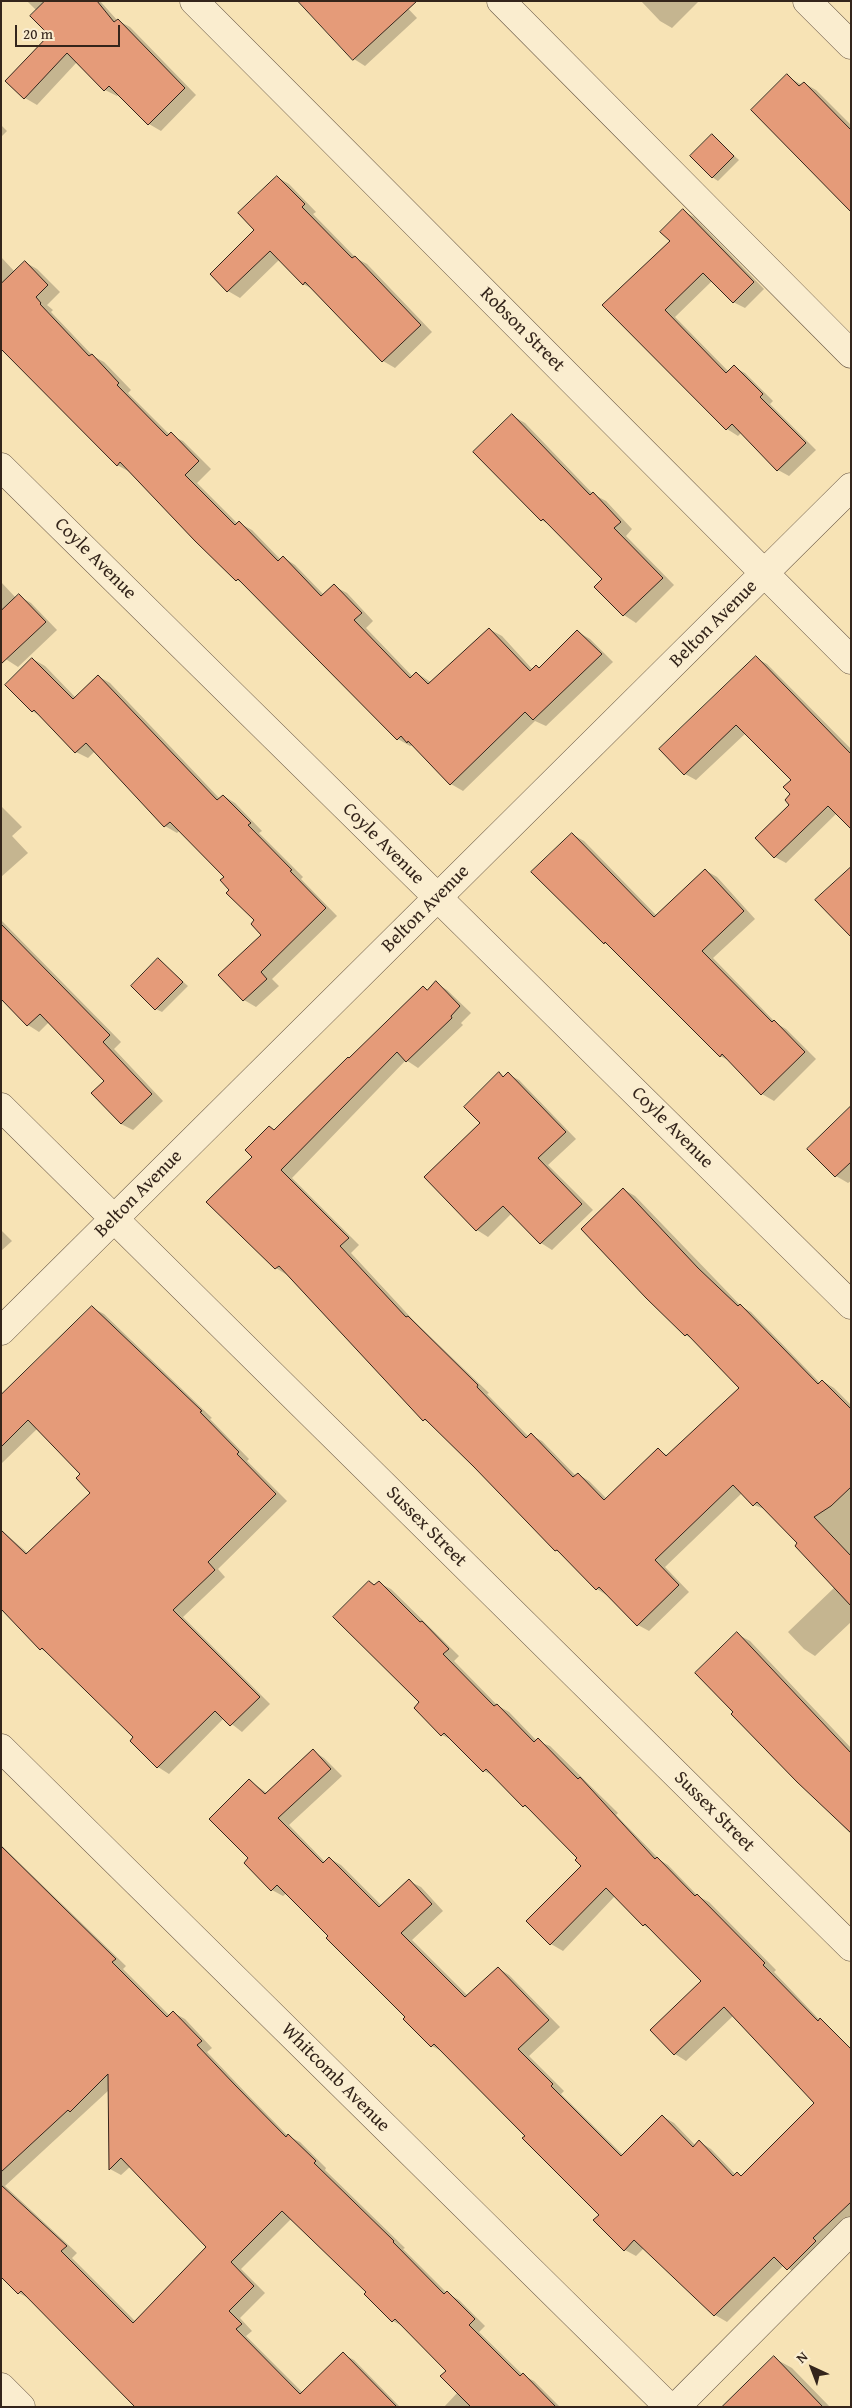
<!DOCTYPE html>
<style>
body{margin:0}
#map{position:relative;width:852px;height:2408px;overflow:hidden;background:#f7e3b5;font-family:"Gentium Book Plus",serif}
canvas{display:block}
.frame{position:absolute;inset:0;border:2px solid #34251b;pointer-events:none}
.north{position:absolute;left:787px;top:2343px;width:50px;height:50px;-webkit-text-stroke:4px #faedcf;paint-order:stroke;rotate:317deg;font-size:14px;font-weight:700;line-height:20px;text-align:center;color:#34251b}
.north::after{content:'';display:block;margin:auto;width:18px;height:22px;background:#34251b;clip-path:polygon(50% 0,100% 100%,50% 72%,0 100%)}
.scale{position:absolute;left:15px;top:25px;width:105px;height:22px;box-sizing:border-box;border:2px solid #34251b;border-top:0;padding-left:6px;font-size:15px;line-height:18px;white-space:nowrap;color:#34251b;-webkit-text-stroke:4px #faedcf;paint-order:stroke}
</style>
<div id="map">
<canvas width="852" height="2408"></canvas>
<div class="frame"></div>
<div class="north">N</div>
<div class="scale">20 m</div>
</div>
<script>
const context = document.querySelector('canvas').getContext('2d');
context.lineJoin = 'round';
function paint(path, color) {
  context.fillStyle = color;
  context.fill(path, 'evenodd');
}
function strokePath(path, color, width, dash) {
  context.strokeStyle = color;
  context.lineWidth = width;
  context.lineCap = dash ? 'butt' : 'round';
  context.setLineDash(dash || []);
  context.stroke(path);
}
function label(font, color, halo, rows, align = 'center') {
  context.font = font + ' "Gentium Book Plus",serif';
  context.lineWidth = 4;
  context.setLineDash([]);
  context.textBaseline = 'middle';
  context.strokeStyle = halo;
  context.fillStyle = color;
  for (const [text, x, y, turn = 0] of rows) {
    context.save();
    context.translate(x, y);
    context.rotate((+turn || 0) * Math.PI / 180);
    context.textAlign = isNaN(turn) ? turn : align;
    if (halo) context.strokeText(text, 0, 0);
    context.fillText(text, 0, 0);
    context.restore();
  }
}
const shadow = new Path2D(`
 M27,1H100L117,20L130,27L196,95L161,131L149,124L119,94L117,96L105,90L77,62L37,105L25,98L50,35L37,11Z
 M401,1L417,18L365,66L354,59Z
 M641,1H699L672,28L660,21Z
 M787,76L802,85L804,83L816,90L851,125V211Z
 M1,125L7,131L1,137Z
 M712,136L739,160L718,181L712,177Z
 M277,177L289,184L316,212L313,214L356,258L367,264L432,332L395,368L383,361L315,290L303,284L280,259L240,298L228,291L211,274L256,230Z
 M683,211L694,217L764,289L745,308L733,302L712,281L675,317L729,372L734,367L745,373L773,401L770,404L816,450L789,476L778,470L742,432L738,436L727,429L604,305L672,241Z
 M1,257L15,272L25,262L37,269L60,292L47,305L53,310L51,312L93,356L104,362L131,390L128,393L170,435L183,441L211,469L197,483L238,524L239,523L252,530L281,560L283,557L295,565L324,595L334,586L347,593L373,621L366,628L413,677L417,673L432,683L489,629L502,636L533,670L540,669L578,632L590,639L613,662L546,726L535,721L463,791L451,784L413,745L410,746L398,739L244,584L237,580L130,472L117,465L1,347Z
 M513,416L525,423L593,494L606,501L632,529L626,536L674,585L636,623L624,615L596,587L604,579L552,526L541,520Z
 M1,582L16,598L19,596L31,603L57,630L18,667L1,656Z
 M756,658L767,664L851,749V827L837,813L786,863L775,857L791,805L792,780L746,733L696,780L685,774L660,749Z
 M33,659L45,666L76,698L98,676L110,683L220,799L224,796L235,803L262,831L259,833L303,877L301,879L337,916L272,979L279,986L256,1007L244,1000L220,975L263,935L256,920L230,889L226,877L180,830L177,833L165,826L95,751L88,758L76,752L42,717L32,711Z
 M1,806L22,827L12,836L28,853L1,877Z
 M572,834L584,841L657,916L705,870L717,877L755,919L713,958L776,1023L786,1029L816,1059L774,1101L762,1094L730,1061L720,1056L612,947L605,943Z
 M1,920L121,1042L114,1049L163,1101L133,1130L121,1124L106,1081L49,1022L39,1032L28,1025L1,997Z
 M158,960L188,986L162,1012L156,1009Z
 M436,983L447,990L471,1013L461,1023L463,1025L418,1068L406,1060L292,1178L359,1245L351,1253L414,1321L489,1393L487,1394L529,1437L531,1435L542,1441L576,1476L578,1474L589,1481L607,1499L658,1450L669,1456L741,1388L695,1340L685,1335L623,1189L635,1196L741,1306L751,1312L820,1383L823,1381L834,1388L851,1405V1622L815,1656L804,1649L788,1632L835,1587L799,1543L767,1510L754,1505L742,1493L665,1567L689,1592L649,1631L638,1625L608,1596L597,1589L564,1555L555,1550L475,1466L432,1424L424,1420L287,1275L276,1268L253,1157L270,1127L275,1130L423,988L428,991Z
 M499,1074L504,1077L508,1074L519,1080L576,1139L548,1165L593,1210L552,1250L541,1243L512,1213L488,1237L477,1230Z
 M851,1107V1181L848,1183L836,1176L809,1149Z
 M1,1230L12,1241L1,1251Z
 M93,1308L104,1314L212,1418L210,1419L249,1459L247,1461L287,1501L218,1569L225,1577L183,1617L270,1704L242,1732L224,1718L169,1774L158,1767L131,1741L135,1737L51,1655L41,1649L1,1609V1530L29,1554L92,1493L82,1474L38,1428L1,1464V1397Z
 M370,1582L376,1586L379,1583L391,1589L459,1656L454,1661L497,1705L509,1712L537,1741L550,1746L618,1813L616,1815L660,1860L668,1865L698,1896L709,1902L776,1970L774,1972L851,2053V2219L799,2276L784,2265L727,2322L715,2315L644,2248L636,2256L625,2250L601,2215L443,2052L432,2046L407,2017L287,1893L283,1896L272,1890L250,1858V1781L267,1793L313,1751L324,1758L342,1776L289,1825L325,1862L329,1858L341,1865L382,1906L409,1881L421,1887L443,1911L412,1940L468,1996L498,1968L509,1975L560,2027L529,2056L564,2091L561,2094L623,2155L662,2116L674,2123L696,2146L700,2142L711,2149L736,2175L742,2177L816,2103L733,2016L686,2061L675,2054L652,2030L702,1981L653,1931L643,1925L615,1896L563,1951L551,1944L528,1921L583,1866L578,1858L532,1811L524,1806L496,1777L484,1771L454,1741L442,1735L421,1702Z
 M737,1634L750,1641L851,1748V1834L732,1714L734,1712Z
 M1,1845L126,1966L123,1969L170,2016L174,2013L185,2019L212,2048L207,2052L246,2093L288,2136L300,2142L326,2168L325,2170L405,2248L403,2249L447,2293L459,2300L485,2326L479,2332L523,2375L534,2381L560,2407H444L458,2392L448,2371L404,2327L393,2321L366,2294L368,2292L292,2218L241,2269L265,2293L240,2318L252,2331L246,2336L303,2393L343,2354L354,2360L400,2407H137L30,2299L19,2293L1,2275ZM109,2090L110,2169L121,2175L131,2166L208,2247L136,2322L72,2258L77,2253L5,2186Z
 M774,2358L792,2368L830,2407H746Z`);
const building = new Path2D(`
 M45,1H97L114,22L118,19L185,88L148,125L109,86L104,91L67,53L24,99L5,81L49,35L30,16Z
 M298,1H417L353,60Z
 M787,74L799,86L804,82L851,130V212L751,110Z
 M712,134L734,156L712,178L690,156Z
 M277,176L305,204L302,207L352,258L355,256L421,325L382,362L305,282L303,285L270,251L227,292L210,274L254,230L238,213Z
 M683,209L754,282L733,303L703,273L665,310L726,373L734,365L763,394L760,397L806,443L777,471L732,424L726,430L602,305L670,241L660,232Z
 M25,261L48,285L36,297L41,303L40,304L89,356L92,354L119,383L117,385L167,436L171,432L199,461L185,475L235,525L239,521L278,561L283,556L321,596L334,584L362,613L354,620L410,678L416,672L428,684L489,628L530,671L536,665L539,668L577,630L602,654L533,720L525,712L450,785L408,741L407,743L401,736L397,740L238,579L236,581L195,541L120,462L117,466L1,349V284Z
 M512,414L590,495L593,492L621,522L614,528L663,578L623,616L594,587L602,579L543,519L541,521L473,452Z
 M19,594L46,622L1,664V611Z
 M756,656L851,754V829L828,806L774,858L755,838L789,805L785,800L790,794L783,787L791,780L736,725L684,775L659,749Z
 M32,658L73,699L98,675L217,800L223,795L251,823L248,825L292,870L290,871L326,908L261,972L267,979L243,1001L218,975L261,935L251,924L254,920L226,893L229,890L220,880L224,877L170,822L164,827L86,743L75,753L34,710L32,712L5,685Z
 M572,833L654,917L705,869L744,911L702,951L772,1022L774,1020L805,1052L761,1095L722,1054L720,1057L605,942L604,944L531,872Z
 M851,867V937L815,900Z
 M1,924L110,1035L103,1042L152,1094L121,1124L91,1093L104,1081L40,1014L27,1026L1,999Z
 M158,958L183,982L155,1010L131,986Z
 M436,981L460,1006L451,1016L452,1018L406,1062L397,1052L281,1170L349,1238L340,1246L406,1317L408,1316L478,1385L477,1387L526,1438L531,1433L573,1477L578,1473L604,1500L658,1448L666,1456L739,1388L687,1334L685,1336L646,1298L581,1229L623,1188L698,1268L738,1306L740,1304L818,1384L822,1380L851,1409V1487L831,1506L814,1517L851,1556V1606L795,1546L797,1543L757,1502L753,1506L733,1485L655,1560L679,1585L637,1626L599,1587L596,1590L557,1550L555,1551L474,1467L425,1419L423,1421L279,1266L275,1269L206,1202L252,1157L245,1150L269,1126L274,1130L348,1057L349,1058L423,986L427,990Z
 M499,1072L503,1077L508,1072L566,1132L538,1158L582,1204L540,1244L503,1206L476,1231L424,1177L480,1123L464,1107Z
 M851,1106V1162L835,1177L807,1149Z
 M92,1306L202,1411L200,1412L239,1452L237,1454L276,1494L208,1562L215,1570L173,1610L260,1697L230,1726L215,1711L157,1768L130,1741L133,1737L42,1648L40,1650L1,1609V1530L26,1554L90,1493L76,1478L80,1474L28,1420L1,1447V1395Z
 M369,1581L374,1585L379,1581L420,1622L422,1621L449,1649L443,1654L494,1706L497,1704L534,1742L538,1738L578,1779L580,1777L655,1859L657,1857L695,1896L697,1894L765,1963L763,1965L818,2021L820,2018L851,2049V2202L813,2238L816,2241L787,2270L774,2257L714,2316L634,2240L624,2251L593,2220L599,2215L522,2138L525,2136L434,2044L431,2047L403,2019L405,2017L326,1938L328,1936L277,1885L271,1891L244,1863L248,1858L209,1819L249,1779L265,1794L313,1749L331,1769L278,1818L323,1863L329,1857L379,1907L409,1879L432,1904L401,1933L465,1997L498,1967L549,2020L518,2049L553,2084L551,2086L621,2156L662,2115L693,2147L699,2140L733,2176L737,2172L741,2176L814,2103L724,2007L674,2055L650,2030L701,1981L645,1924L643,1926L606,1888L550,1945L526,1921L581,1866L575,1860L577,1858L525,1805L523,1807L486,1769L483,1772L444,1733L441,1736L414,1708L419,1702L333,1617Z
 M737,1632L851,1753V1833L797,1782L731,1714L733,1712L695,1673Z
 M1,1846L116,1959L112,1962L167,2017L173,2011L202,2041L197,2045L235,2085L286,2137L288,2134L316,2161L314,2163L394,2241L393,2242L444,2294L447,2291L475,2319L469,2325L520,2376L523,2373L556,2407H471L440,2376L446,2371L395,2319L392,2322L364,2294L366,2292L282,2211L231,2262L254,2286L229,2311L242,2324L236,2329L300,2394L343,2352L397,2407H135L21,2291L18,2294L1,2277V2185L67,2246L61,2251L133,2323L206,2247L121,2158L109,2170L108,2074L70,2112L68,2110L1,2172Z
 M774,2356L823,2407H722Z`);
const minor = new Path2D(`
 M194,1L851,660
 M501,1L851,354
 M807,1L851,45
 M1,467L851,1305
 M1,1107L851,1947
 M1,1331L851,487
 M1,1748L669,2407
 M1,2387L21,2407
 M676,2407L851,2231`);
const streetNames = [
 ["Robson Street",522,330,45],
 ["Coyle Avenue",95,559,45],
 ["Belton Avenue",714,624,-45],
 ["Coyle Avenue",383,844,45],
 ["Belton Avenue",426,909,-45],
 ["Coyle Avenue",672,1128,45],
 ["Belton Avenue",139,1194,-45],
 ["Sussex Street",426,1527,45],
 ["Sussex Street",714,1812,45],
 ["Whitcomb Avenue",335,2078,45]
];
paint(shadow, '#0003');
paint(building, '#e59b79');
strokePath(building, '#34251b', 1);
strokePath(minor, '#655442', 29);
strokePath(minor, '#faedcf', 28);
label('19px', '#34251b', '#faedcf', streetNames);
</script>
